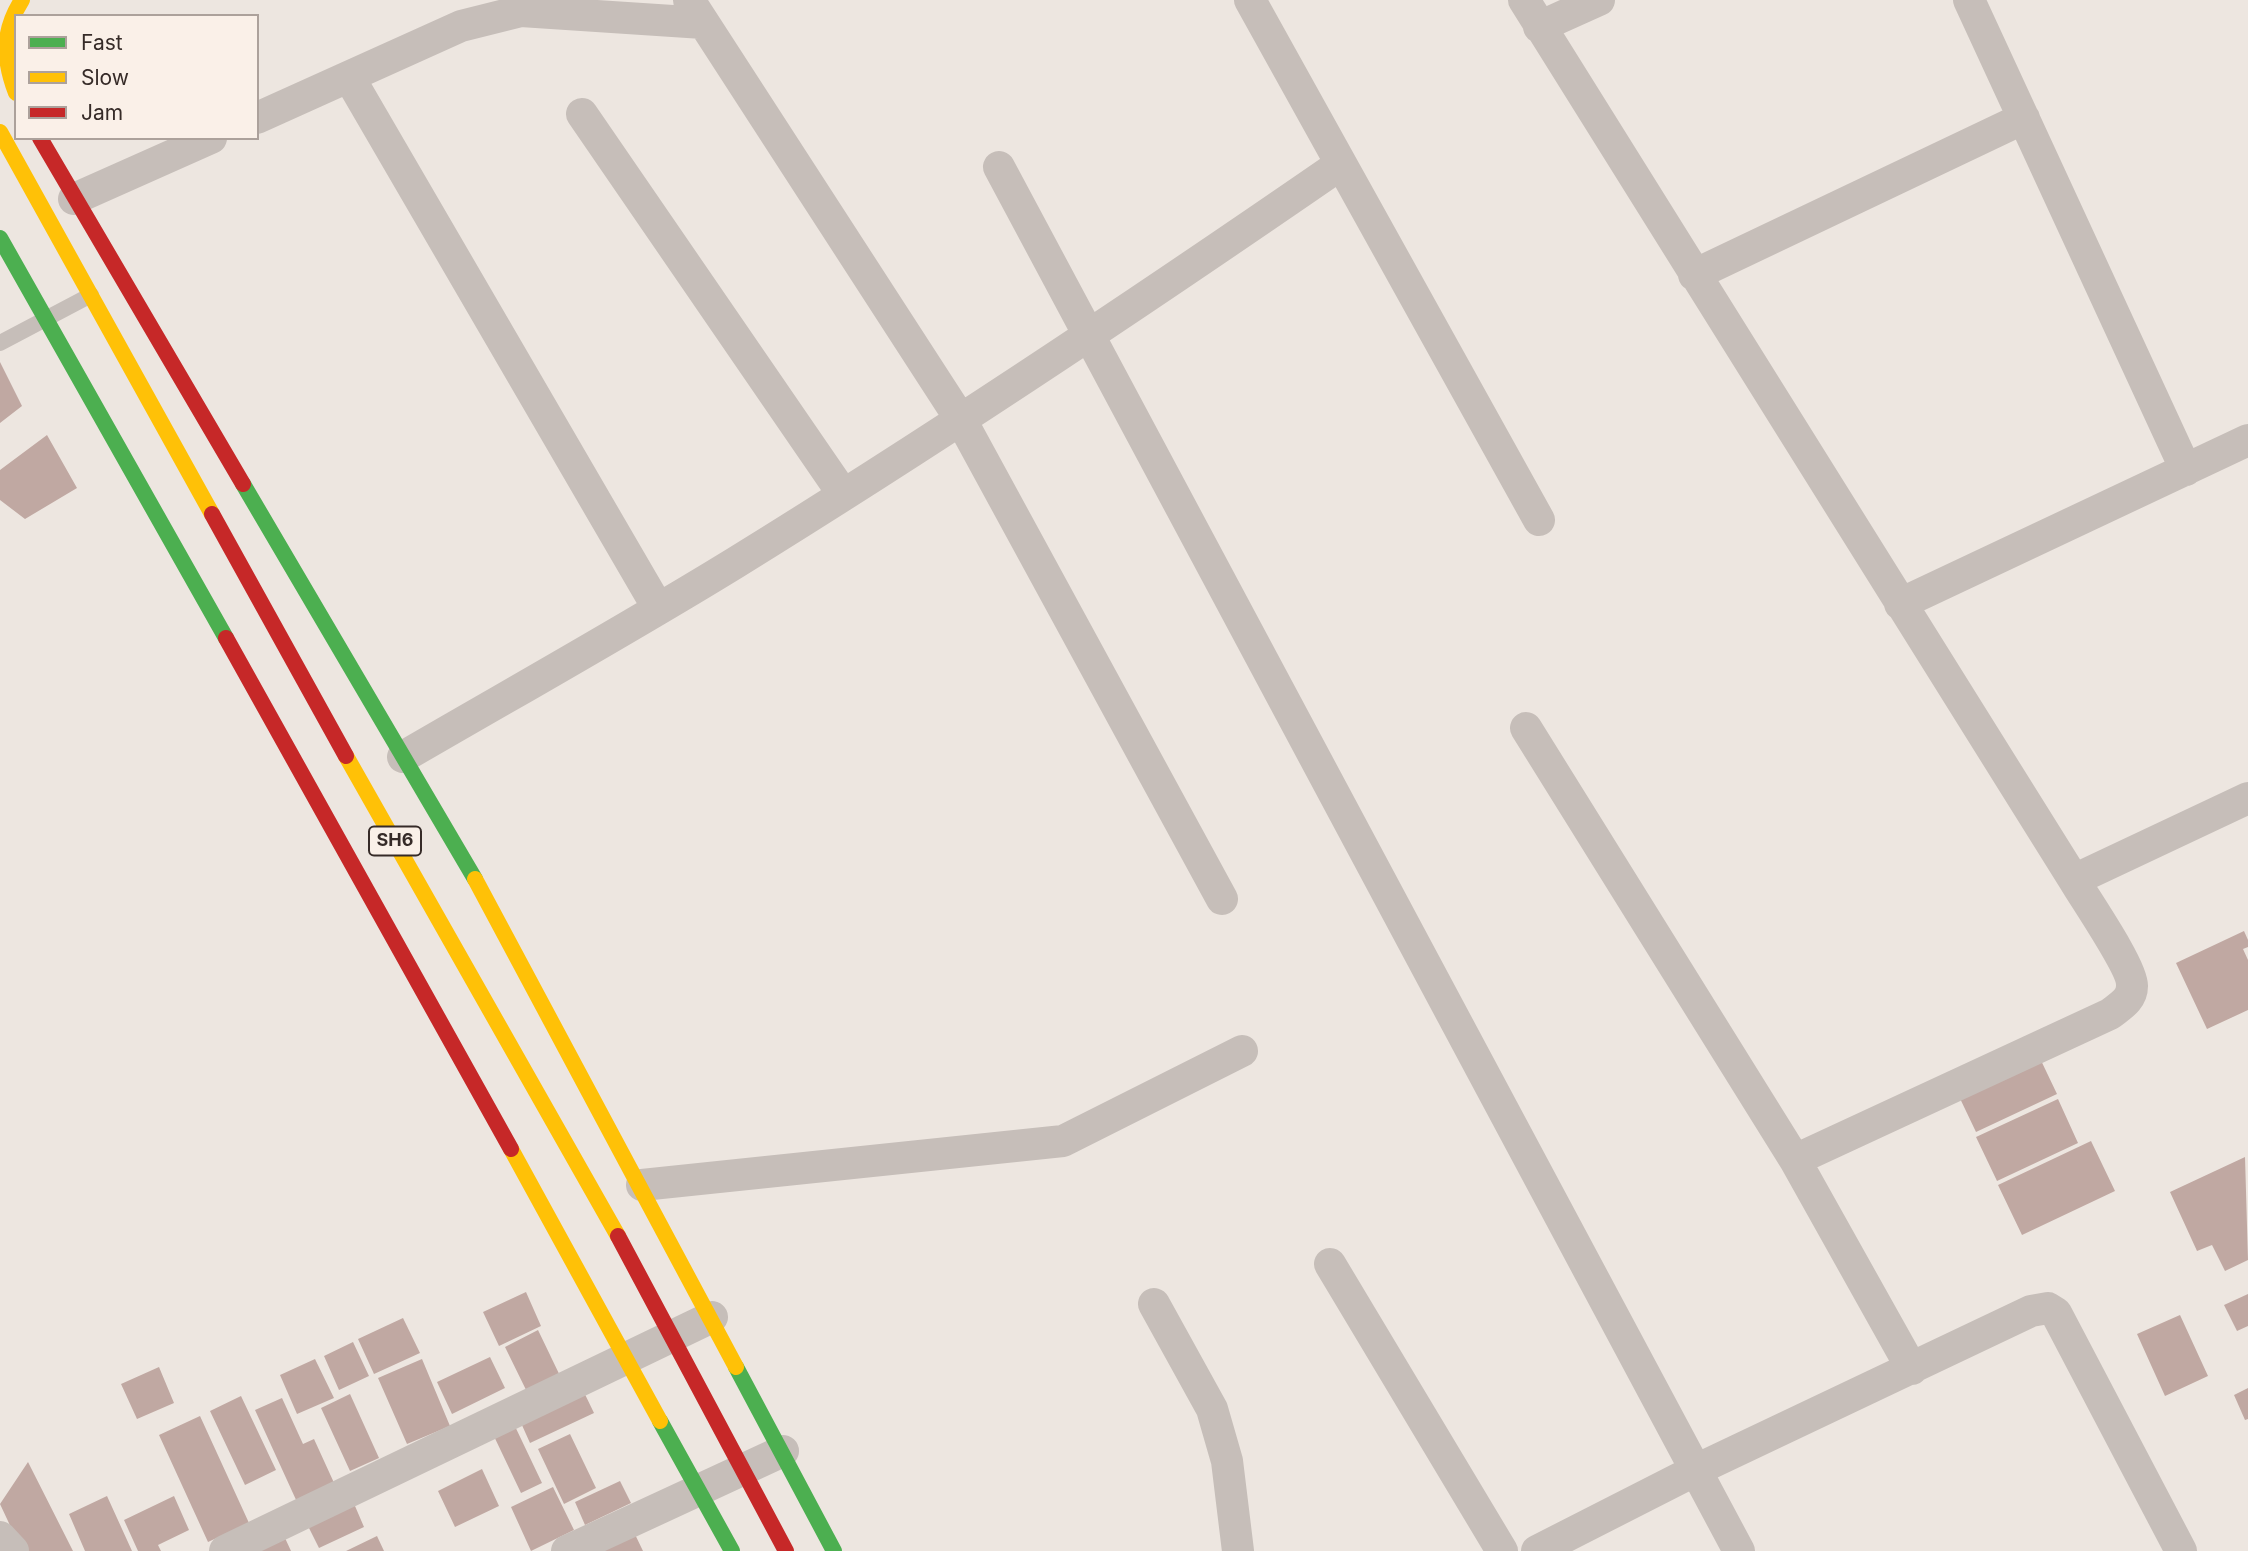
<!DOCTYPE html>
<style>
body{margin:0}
#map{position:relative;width:2248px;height:1551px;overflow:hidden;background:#ede6e0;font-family:Inter,sans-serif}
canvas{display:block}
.legend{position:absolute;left:14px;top:14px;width:245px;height:126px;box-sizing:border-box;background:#faf0e8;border:2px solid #aca19b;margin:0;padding:9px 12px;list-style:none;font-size:21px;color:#362b28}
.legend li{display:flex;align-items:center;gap:14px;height:35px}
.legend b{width:35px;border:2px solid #aca19b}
</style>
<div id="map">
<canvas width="2248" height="1551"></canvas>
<ul class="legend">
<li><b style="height:9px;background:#4caf50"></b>Fast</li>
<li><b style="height:9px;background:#ffc107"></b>Slow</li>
<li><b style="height:9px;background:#c62828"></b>Jam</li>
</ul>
</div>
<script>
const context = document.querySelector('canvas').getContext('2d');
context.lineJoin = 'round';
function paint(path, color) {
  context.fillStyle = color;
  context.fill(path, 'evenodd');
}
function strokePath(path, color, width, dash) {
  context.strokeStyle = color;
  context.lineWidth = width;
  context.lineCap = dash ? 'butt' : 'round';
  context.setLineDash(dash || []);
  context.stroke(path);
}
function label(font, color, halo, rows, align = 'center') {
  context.font = font + ' Inter,sans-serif';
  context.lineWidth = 7;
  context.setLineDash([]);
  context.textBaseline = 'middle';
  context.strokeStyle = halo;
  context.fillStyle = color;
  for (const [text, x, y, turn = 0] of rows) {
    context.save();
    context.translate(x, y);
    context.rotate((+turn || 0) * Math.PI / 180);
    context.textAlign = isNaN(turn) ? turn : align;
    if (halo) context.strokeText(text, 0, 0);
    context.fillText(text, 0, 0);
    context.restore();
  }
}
const building = new Path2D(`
 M0,362L22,406L0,423Z
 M47,435L77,488L25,519L0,500V470Z
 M2244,931L2248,940V947L2243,949L2248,960V1010L2207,1029L2176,963Z
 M2036,1050L2057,1094L1976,1132L1955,1088Z
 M2058,1099L2078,1143L1997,1181L1976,1137Z
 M2091,1141L2115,1191L2022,1235L1998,1185Z
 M2245,1157L2248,1260L2225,1271L2212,1245L2197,1251L2170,1192Z
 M526,1292L541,1326L499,1346L483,1312Z
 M2248,1294V1326L2237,1331L2224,1305Z
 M2180,1315L2208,1376L2165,1396L2137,1334Z
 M403,1318L420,1353L374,1374L358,1339Z
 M538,1330L563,1382L530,1398L505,1347Z
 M353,1342L369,1376L339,1390L324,1356Z
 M490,1357L505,1388L452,1414L437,1382Z
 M315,1359L334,1398L297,1414L280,1375Z
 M422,1359L450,1426L407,1444L378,1378Z
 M159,1367L174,1403L137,1419L121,1384Z
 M580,1384L594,1413L530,1443L517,1414Z
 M2248,1388V1419L2245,1420L2234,1395Z
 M350,1394L379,1458L350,1471L321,1408Z
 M241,1396L276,1470L245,1485L210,1411Z
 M282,1398L303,1444L314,1439L335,1485L297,1502L255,1410Z
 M200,1416L249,1523L208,1542L159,1435Z
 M512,1420L542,1483L521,1493L491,1430Z
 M570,1434L596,1488L564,1504L538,1449Z
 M28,1462L73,1551H22L0,1504Z
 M482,1469L499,1506L455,1527L438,1491Z
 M620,1481L631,1503L585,1525L575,1502Z
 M553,1487L574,1530L531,1551L511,1507Z
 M107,1496L132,1551H85L69,1514Z
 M174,1496L189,1530L158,1545L161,1551H138L124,1520Z
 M352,1499L364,1527L319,1548L305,1520Z
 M630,1524L643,1551H574Z
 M377,1536L384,1551H346Z
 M285,1538L291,1551H259Z`);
const lane = new Path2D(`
 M0,343L91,295`);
const street = new Path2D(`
 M689,0L961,420L1222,899
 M1250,0L1539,520
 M1524,0L2074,880C2085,899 2133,968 2132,986C2132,1000 2120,1006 2110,1014L1795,1160
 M1969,0L2186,470
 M1539,27L1599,0
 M349,77L658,608
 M582,114L843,494
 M257,118L461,26L521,11L703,23
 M999,167L1739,1551
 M74,199L211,138
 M1694,275L2024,118
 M1900,604L2248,440
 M1526,728L1795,1160L1912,1369
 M403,757C513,693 626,630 735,563C942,435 1141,302 1341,164
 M2074,880L2248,798
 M642,1185L1063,1141L1242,1051
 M1330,1264L1502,1551
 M1154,1304L1212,1409L1227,1461L1238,1551
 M0,1537L13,1551
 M225,1551L712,1317
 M567,1551L783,1451
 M1537,1551L1696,1470L2031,1311L2048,1308L2056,1313L2181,1551`);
const fast = new Path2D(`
 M0,238L226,638
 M243,484L475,879
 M736,1367L834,1551
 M660,1421L732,1551`);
const slow = new Path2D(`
 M16,93C3,59 2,31 22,0
 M0,132L212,514
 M346,756L618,1236
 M475,879L736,1367
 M511,1149L660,1421`);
const jam = new Path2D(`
 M40,138L243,484
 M212,514L346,756
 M226,638L511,1149
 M618,1236L786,1551`);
const shields = [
 [395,841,52]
];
const shieldNames = [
 ["SH6",395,841]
];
paint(building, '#c0a8a2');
strokePath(lane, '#c6beb9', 16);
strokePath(street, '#c6beb9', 32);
strokePath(fast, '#4caf50', 16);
strokePath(slow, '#ffc107', 16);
strokePath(jam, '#c62828', 16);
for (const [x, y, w] of shields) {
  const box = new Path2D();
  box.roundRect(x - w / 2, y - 14.5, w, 29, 5);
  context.fillStyle = '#faf0e8';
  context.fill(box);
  strokePath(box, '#362b28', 2);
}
label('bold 18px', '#362b28', null, shieldNames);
</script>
